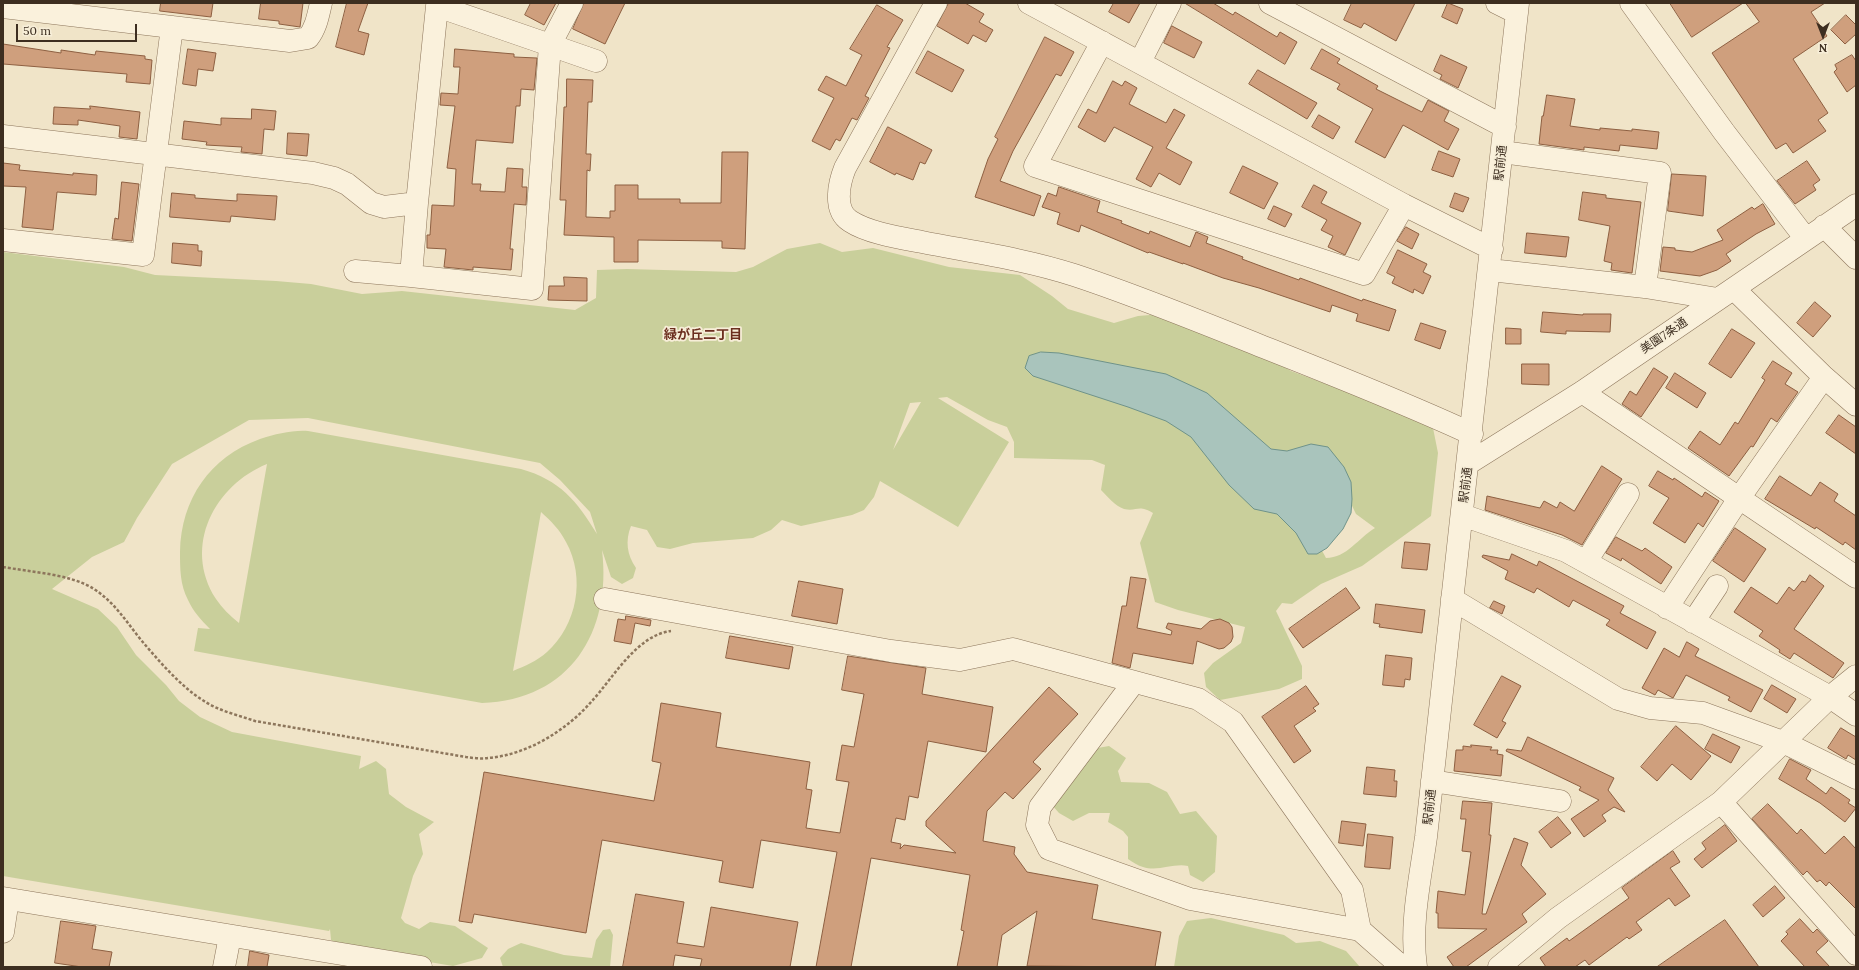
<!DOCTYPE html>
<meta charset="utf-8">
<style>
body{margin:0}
#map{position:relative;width:1859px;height:970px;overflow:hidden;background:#f0e4c8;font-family:Lora,serif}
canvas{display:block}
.frame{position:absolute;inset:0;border:4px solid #3d2e20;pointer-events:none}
.north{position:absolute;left:1803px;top:16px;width:40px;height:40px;-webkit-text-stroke:3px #f7eed8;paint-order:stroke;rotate:180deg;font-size:11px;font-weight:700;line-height:16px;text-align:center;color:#3d2e20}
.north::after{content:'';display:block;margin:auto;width:14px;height:18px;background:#3d2e20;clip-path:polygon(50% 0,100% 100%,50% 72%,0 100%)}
.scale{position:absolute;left:16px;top:24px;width:121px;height:18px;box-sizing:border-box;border:2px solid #3d2e20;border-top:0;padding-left:5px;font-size:12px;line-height:14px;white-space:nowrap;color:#3d2e20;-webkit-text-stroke:3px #f7eed8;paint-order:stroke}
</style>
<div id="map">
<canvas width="1859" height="970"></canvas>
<div class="frame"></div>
<div class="north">N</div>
<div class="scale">50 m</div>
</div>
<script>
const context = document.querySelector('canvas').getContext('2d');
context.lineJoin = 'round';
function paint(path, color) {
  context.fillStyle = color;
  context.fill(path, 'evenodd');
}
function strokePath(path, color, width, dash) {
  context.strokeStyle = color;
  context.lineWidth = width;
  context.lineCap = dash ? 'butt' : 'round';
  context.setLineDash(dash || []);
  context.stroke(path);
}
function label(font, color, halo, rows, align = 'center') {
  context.font = font + ' Lora,"Noto Sans JP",serif';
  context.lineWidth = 3.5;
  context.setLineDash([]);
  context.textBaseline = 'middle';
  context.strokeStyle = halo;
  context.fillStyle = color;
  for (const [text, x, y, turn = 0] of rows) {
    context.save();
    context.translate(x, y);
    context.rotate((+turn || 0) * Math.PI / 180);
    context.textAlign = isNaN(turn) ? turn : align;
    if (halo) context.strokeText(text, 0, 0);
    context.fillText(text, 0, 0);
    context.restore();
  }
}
const green = new Path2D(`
 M820,243L842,252L873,248L949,267L1020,275L1052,296L1068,309L1114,323L1138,316L1162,314L1275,361L1291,371L1370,400L1433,428L1438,453L1431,516L1362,566L1321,584L1292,604L1282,603L1276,611L1302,666V679L1279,689L1220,700L1206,687L1204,673L1213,663L1241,643L1245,627L1178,610L1155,602L1140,543L1153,513C1138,504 1137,512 1124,509C1115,506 1108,497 1101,490L1105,465L1092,460L1014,458V442L1007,427L988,420L947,397L938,398L1009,442L958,527L880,481L874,497L864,510L852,515L801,526L782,520L771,530L753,538L693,543L670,549L657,547L647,530L631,526C625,541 627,555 636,568L633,578L622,584L611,577L602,550C612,632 570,700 482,703L194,651L198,628L210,629C201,620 193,611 188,600C180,585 180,569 180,552C181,499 210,457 260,439C276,434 292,430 308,431L521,469C560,480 577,501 597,534L590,512L560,480L540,463L308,418L249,420L172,464L137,518L124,542L92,557L52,589L98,609L117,627L136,655L166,685L179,701L200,717L232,732L361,756L359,769L376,761L386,769L389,794L406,807L434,822L419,834L423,854L413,876L401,918L405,923L419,929L430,922L455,926L488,948L482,958L453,966L346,948L331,940L330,929L329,931L3,876V252L124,267L155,275L276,281L311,284L362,294L402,291L575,310L596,298L597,270L627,269L736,272L753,267L787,249ZM921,402L893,450L910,403ZM1171,416L1287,455L1339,479L1356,514L1375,528C1358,538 1347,558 1326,558L1319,545ZM267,464L239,623C230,616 222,608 216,599C182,546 215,485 267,464ZM541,512C551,521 560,530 566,542C586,578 577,625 547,652C537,661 525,666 513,671Z
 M1109,746L1126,758L1118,771L1121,782L1149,783L1167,792L1180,814L1196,811L1217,836L1215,872L1203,882L1190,875L1188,866C1173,863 1158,872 1143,867C1138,866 1133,862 1128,859V837L1123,831L1108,822L1110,813H1089L1073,821L1059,813L1051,804L1092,749Z
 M1211,918L1284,935L1296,943L1320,941L1346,951L1360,967H1174L1179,936L1187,921Z
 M610,929L613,935L610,967H503L500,958L508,949L521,943L564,955L592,958L596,940L603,930Z`);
const water = new Path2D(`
 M1041,352L1059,353L1166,374L1207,393L1271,449L1287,451L1311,444L1328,447L1344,467L1351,482L1352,499L1351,513L1343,529L1327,548L1317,554H1308L1296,533L1277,514L1254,509L1229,485L1191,437L1166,421L1128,407L1033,376L1025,368L1029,356Z`);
const building = new Path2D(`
 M161,3H213L211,17L160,11Z
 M261,3H303L300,27L279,24V21L259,19Z
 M347,3H368L358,31L369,34L364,55L336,47Z
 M531,3H556L544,25L525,15Z
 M584,3H625L605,44L573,29Z
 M949,3H965L984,14L979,22L993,30L986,42L973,35L968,44L937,26Z
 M1114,3H1140L1129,23L1109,12Z
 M1185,3H1213L1233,15L1235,12L1277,37L1280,32L1297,42L1285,64Z
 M1352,3H1415L1396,41L1364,23L1361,28L1344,20Z
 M1448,3L1463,9L1457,24L1442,17Z
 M1670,3H1743L1692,37Z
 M1746,3H1825L1811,12L1827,36L1793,59L1828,113L1818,120L1826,131L1793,153L1786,143L1776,149L1712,53L1759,22Z
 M877,5L903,20L887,47L890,48L865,96L869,98L857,120L852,118L840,141L836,139L830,150L812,141L834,98L818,90L826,76L846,86L862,55L850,49Z
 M1846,15L1856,25V34L1845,44L1831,30Z
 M1172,26L1202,42L1194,58L1164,43Z
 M1045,37L1074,52L1061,76L1056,74L1013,151L1000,181L1041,196L1034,216L975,197L988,159L998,139L995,137Z
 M3,44L61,53V50L95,55L96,51L145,56V59L152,60L150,84L126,82L127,74L3,64Z
 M188,49L216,53L213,71L198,69L196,86L183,84Z
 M455,49L514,54V57L537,58L534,90L521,89L520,106H516L513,143L476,140L472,184H481L480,191L505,192L507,168L523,169L522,187H527L526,205L514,204L510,249H513L511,270L473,267V270L444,267L446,249L427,248V235H430L432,205L454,206L456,169L447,168L455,106L440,105L441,93L458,94L460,67H454Z
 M1322,49L1340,59L1337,63L1378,86L1376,89L1422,112L1428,100L1449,111L1444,121L1459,129L1448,150L1403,125L1385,158L1355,142L1373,109L1337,89L1340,84L1311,69Z
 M928,51L964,70L952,92L916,73Z
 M1441,55L1467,67L1458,88L1440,79L1442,75L1434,71Z
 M1852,55L1856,61V85L1847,92L1834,72L1837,69L1835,65Z
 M1258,70L1317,103L1307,119L1249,84Z
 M567,79L593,80L592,102H588L586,154H591L590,171L587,170L586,217L610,218V211H615V185H638V199H680V203H721L722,152H748L745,249L722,248V241L638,240V262H614V237L564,235L566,200H560L564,107H566Z
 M1113,81L1122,86L1125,81L1137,88L1129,104L1166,123L1174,109L1185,115L1166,148L1192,162L1180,185L1159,173L1151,187L1136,179L1153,147L1114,127L1105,142L1078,127L1088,109L1096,113Z
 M1547,95L1575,99L1570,126L1600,130V128L1632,131V129L1659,132L1657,149L1620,145L1619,151L1584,147V150L1539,144L1542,116H1543Z
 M90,106L140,112L137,139L119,137L120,126L78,120V125L53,124L54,107L90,109Z
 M252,109L276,111L274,130L264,129L262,154L241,152L242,147L206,145L207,142L182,139L184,121L221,125V118L251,119Z
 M1319,115L1340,127L1333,139L1312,127Z
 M888,127L932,150L925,164L920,162L913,180L896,173L895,175L870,162Z
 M288,133L309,134L307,156L287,154Z
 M1439,151L1460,159L1453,177L1432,170Z
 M1807,161L1820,180L1813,185L1816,190L1795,204L1777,181Z
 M3,163L20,165L19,170L73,175V173L97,175L96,195L57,192L53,230L22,227L26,187L3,186Z
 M1243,166L1278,183L1264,209L1230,193Z
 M1672,174L1706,176L1703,216L1668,211Z
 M122,182L139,184L132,241L112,239L115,218L118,219Z
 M1314,185L1327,192L1321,203L1361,223L1345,255L1328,247L1333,236L1321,230L1327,220L1302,207Z
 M1059,187L1100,201L1097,212L1122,221L1121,223L1149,234L1150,231L1190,247L1196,232L1208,237L1206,243L1243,257L1242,259L1266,268L1299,280L1300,278L1362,301L1363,299L1396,310L1389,331L1356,321L1358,314L1332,305L1330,312L1259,288L1223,278L1183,263V264L1149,252L1148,253L1081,225L1079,232L1057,224L1060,213L1042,207L1048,193L1056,196Z
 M1583,192L1606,195V198L1641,202L1632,273L1611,270L1612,263L1604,261L1610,226L1579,220Z
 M172,193L195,195V198L237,201V194L277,196L275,220L231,216L230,222L170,217Z
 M1455,193L1469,198L1463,212L1450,207Z
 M1763,204L1775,224L1756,234L1726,254L1731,261L1717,270L1700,276L1660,271L1663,247L1675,248V250L1692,252L1723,240L1717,230L1752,207L1754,209Z
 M1274,206L1292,214L1285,227L1268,219Z
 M1406,227L1419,234L1412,249L1397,241Z
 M1527,233L1569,237L1566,257L1525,253Z
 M173,243L198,245V251H202L201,266L172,263Z
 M1398,250L1427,264L1423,272L1431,276L1423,294L1414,289L1413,293L1392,283L1395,277L1387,273Z
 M564,277L587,278V301L548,300L549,286H564Z
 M1815,302L1831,316L1813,337L1797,323Z
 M1543,312L1583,315V314H1611L1610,332L1566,331V334L1541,332Z
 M1421,323L1446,331L1440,349L1415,340Z
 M1506,328L1521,329V344H1506Z
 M1732,329L1755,343L1731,378L1709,364Z
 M1773,361L1792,373L1785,384L1798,392L1777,422L1771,418L1753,447L1751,446L1729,476L1688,448L1700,431L1720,445L1735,422L1738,424L1765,380L1762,378Z
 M1522,364H1549V385L1522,384Z
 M1654,368L1668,377L1641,417L1622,404L1630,391L1636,395Z
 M1675,373L1706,393L1697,408L1666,388Z
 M1839,415L1856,427V454L1826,433Z
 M1602,466L1622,479L1582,545L1562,535L1485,510L1487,496L1540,508L1544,501L1557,508L1560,502L1574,511Z
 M1658,471L1673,480L1674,478L1702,497L1705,492L1719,501L1703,527L1698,523L1685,543L1653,523L1669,498L1649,486Z
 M1780,476L1811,496L1820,482L1838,494L1834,501L1856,516V550L1845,542L1843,545L1816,527L1815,529L1765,499Z
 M1735,528L1766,549L1744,582L1713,561Z
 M1616,537L1642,551L1645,548L1672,567L1661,584L1622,558L1621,561L1606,553Z
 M1405,542L1430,544L1427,570L1402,568Z
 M1512,554L1537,566L1539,561L1624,606L1620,613L1656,632L1647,649L1606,625L1610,620L1573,600L1569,607L1537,588L1534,593L1505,579L1508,571L1482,557L1483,555L1509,560Z
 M1810,575L1824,586L1794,629L1844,663L1833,678L1794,653L1790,659L1779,652L1780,650L1759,636L1763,631L1734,612L1751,587L1777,604L1789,587L1794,591L1802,581L1805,582Z
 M1131,577L1146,579L1137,628L1171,635L1172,631L1166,628L1168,623L1201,629L1210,621L1220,619L1229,623L1232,627L1233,637L1231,642L1224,648L1219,649L1197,641L1193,664L1133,653L1130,668L1112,663L1122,606H1126Z
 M799,581L843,589L837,624L792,616Z
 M1346,588L1360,608L1303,648L1289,629Z
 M1494,601L1505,606L1502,614L1490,608Z
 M1376,604L1425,610L1422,633L1379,627L1380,624L1374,623Z
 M626,616L651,620L650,626L635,623L631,644L614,641L618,619L625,620Z
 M730,636L793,647L789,669L726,658Z
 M1687,642L1699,649L1695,656L1763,690L1751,712L1728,700L1730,697L1686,675L1673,698L1658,690L1655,695L1642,688L1664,648L1679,657Z
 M1386,655L1412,658L1410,680L1405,679L1404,687L1383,685Z
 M848,656L926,668L922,694L993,707L986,752L928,741L918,798L909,796L905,820L896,818L891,842L901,844L900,849L904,845L956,853L926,826V821L1049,687L1078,714L1033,762L1041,769L1013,799L1005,792L987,811L983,841L1015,847L1014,854L1027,872L1098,885L1092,919L1161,932L1155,967L1027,966L1037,911L1002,935L997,967H957L964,931L961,930L970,875L871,858L851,967H816L837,852L761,840L753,888L719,882L723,861L602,840L586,933L474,914L472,923L459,921L484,772L654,801L661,763L652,761L661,703L721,713L716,747L810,762L806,789L812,790L806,828L840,833L849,782L836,780L842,745L854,747L864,694L842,690Z
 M1502,676L1521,686L1502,721L1506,723L1497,738L1474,725Z
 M1772,685L1796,699L1787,713L1764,699Z
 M1306,686L1319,704L1313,708L1316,711L1294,726L1311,751L1294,763L1262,717Z
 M1676,726L1711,756L1691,780L1672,764L1657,781L1641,767Z
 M1841,728L1856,737V760L1848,755L1846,759L1828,748Z
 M1713,734L1740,747L1731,763L1705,749Z
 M1528,737L1614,778L1608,790L1625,812L1614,807L1602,815L1606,821L1584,837L1571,819L1599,800L1579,790L1581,787L1506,751L1507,749L1521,751Z
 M1471,745L1492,747L1490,750H1498L1497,754L1503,755L1501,776L1454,771L1456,750H1463V746L1471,747Z
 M1790,759L1811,770L1806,779L1826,794L1831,787L1850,800L1848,803L1856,808L1845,822L1820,803L1779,779Z
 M1367,767L1395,770L1394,781H1397L1396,797L1364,794Z
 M1463,801L1492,803L1489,835H1491L1482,914H1486L1514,838L1528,843L1521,865L1546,894L1522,914L1527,922L1466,967H1454L1447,957L1487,929L1438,928V913H1436L1438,891L1465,895L1471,852L1462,851L1466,819H1461Z
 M1768,804L1797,834L1801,829L1825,854L1844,836L1856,849V909L1829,882L1826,886L1820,880L1817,882L1807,871L1803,875L1752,819Z
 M1558,817L1571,833L1551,848L1539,832Z
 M1342,821L1366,824L1363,846L1339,843Z
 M1725,825L1737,841L1702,868L1694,859L1706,849L1702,843Z
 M1368,834L1393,837L1390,869L1365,867Z
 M1673,851L1680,862L1670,868L1690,896L1675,906L1669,898L1636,922L1642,930L1629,939L1627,937L1589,965L1585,960L1575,967H1546L1540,958L1567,938L1569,941L1629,898L1622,888Z
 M1775,886L1785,898L1763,917L1753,905Z
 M636,894L684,902L677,943L704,947L711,907L798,922L790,967H700L702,959L675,955L673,967H623Z
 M1800,919L1813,933L1817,929L1828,941L1816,952L1830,967H1805L1781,941L1788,934L1786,932Z
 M1725,920L1759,967H1657Z
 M61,921L96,926L92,949L112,952L109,967H82L55,963Z
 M250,951L269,955L267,967H248Z`);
const path = new Path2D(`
 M3,567C30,572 71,574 94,589C114,602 126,621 141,640C159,661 180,686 204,701C219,711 238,715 255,721L466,757C473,758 481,759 488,758C527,755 567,730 592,701C613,678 637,635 671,631`);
const minor = new Path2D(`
 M572,3L550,45L596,61
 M936,3L845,168C839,183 833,210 850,221C868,233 901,238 922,242C973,252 1025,259 1074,275C1135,295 1196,320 1256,344C1329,373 1401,401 1472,434
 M1029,3L1404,205L1492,249
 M1270,3L1505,127
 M1497,3L1517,13
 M1631,3L1724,132L1806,239
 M3,7L290,41L308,38C316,28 318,16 321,3
 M1102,42L1035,166L1364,274L1404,205
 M1140,62L1170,3
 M3,136L313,173L334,178L347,184L371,203L384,207L417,203L411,276L355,271
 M1502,152L1660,173L1645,287
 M1824,226L1856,258
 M3,240L143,255L172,27
 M1490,270L1645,287L1718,299
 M411,276L532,289L550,45L437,6L417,203
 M1734,289L1824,377L1856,405
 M1582,392L1856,577
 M1469,463L1582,392L1856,205
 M1462,515L1566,551L1830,697L1856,715
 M1586,562L1628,494
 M605,599L891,651L960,660L1013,649L1198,699L1233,722L1352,890L1360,930
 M1452,599L1618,699L1650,708L1703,713L1783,742L1856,778
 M1667,608L1740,497L1824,377
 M1693,622L1717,586
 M1134,682L1040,807L1037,825L1049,849L1190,899L1360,930L1402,967
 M1432,781L1560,801
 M1721,802L1856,954
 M3,898L421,967
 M3,932L8,899
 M224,967L230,936
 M1416,967C1410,924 1420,880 1426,837L1518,3
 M1499,967L1558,918L1721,802L1830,697L1856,676`);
const streetNames = [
 ["駅前通",1501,163,-84],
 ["美園7条通",1664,336,-34],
 ["駅前通",1466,485,-83],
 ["駅前通",1430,807,-84]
];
const neighbourhoodNames = [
 ["緑が丘二丁目",703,335]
];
paint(green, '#c9cf9b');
paint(water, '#a9c4bc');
strokePath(water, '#6f938a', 1);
paint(building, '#cf9f7d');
strokePath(building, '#8d5f41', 1);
strokePath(minor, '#8d765c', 23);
strokePath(path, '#8d765c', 2.5, [3, 2]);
strokePath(minor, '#faf1dc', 22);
label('12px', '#3d2e20', '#f7eed8', streetNames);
label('bold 13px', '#6b2e1e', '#f7eed8', neighbourhoodNames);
</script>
